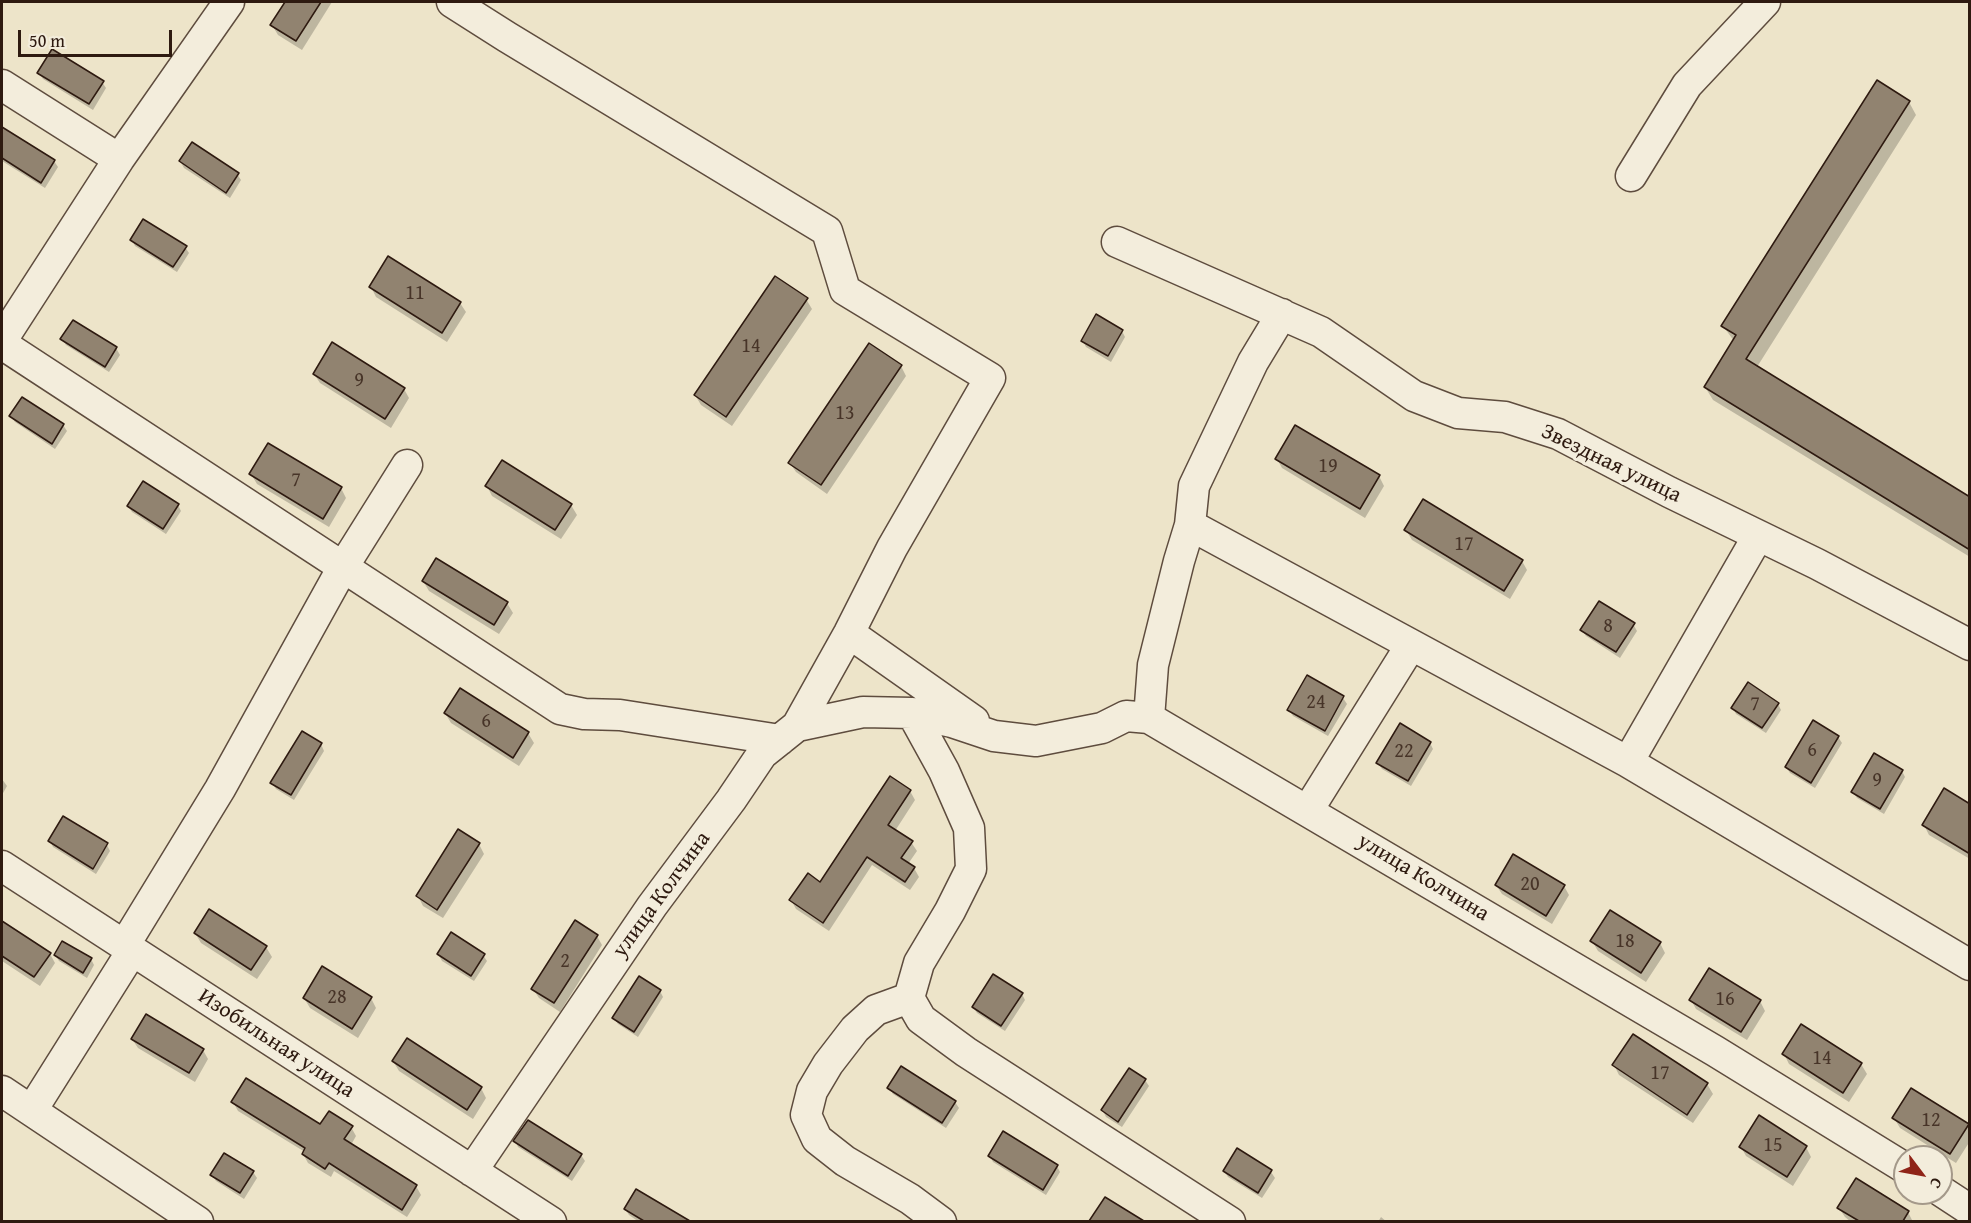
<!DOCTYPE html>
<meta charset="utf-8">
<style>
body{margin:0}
#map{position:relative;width:1971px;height:1223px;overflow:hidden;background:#ede4c9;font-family:"Gentium Book Plus",serif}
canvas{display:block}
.frame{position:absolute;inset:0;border:3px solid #2e1a10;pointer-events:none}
.north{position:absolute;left:1893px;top:1145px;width:60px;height:60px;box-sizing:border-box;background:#f3eddc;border:2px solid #a4998a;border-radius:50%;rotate:122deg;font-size:16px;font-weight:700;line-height:24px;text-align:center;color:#2e1a10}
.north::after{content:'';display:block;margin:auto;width:21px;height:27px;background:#8f2418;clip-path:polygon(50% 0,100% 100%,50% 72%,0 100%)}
.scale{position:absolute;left:18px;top:30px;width:154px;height:27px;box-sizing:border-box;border:3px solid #2e1a10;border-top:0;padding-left:8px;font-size:18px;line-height:21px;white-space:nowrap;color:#2e1a10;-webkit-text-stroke:4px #f3eddc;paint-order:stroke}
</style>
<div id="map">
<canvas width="1971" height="1223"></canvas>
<div class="frame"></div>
<div class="north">С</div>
<div class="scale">50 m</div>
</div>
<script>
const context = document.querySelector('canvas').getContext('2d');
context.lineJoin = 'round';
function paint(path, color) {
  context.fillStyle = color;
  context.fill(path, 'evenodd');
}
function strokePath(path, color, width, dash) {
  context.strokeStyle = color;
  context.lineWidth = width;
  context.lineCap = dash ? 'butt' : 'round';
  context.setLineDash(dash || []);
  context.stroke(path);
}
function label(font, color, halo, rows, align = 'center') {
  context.font = font + ' "Gentium Book Plus",serif';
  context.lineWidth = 6;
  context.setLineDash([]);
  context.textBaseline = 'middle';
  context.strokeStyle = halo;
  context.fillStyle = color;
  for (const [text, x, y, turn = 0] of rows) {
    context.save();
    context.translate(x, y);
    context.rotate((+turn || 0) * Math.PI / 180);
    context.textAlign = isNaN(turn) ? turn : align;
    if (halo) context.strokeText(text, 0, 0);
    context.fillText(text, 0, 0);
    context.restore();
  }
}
const shadow = new Path2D(`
 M287,2H332L302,50L278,35L272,25Z
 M39,73L102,82L106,88L93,110L43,79Z
 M1909,102L1916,115L1757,367L1970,498V557L1713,400L1705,387L1734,341L1723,326Z
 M5,131L54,161L58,167L45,188L2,161V136Z
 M180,161L237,174L241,180L230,198L184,168Z
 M132,240L185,247L189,253L177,272L135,246Z
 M371,287L460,303L466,312L447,342L376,297Z
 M806,299L812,309L732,426L701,405L695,395Z
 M1122,331L1125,337L1111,362L1086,347L1083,341Z
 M62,339L116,348L120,355L109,372L66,345Z
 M901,366L906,376L827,494L796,472L790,463Z
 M314,374L404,389L409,398L391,428L320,383Z
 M11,416L63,425L67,431L55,449L15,422Z
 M1277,459L1379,476L1384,486L1365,518L1282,468Z
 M251,474L341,488L346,498L329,527L257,484Z
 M487,486L571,505L577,515L561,539L492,496Z
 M178,505L181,511L166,534L132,512L128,506Z
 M1406,530L1522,561L1527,570L1510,599L1412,540Z
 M423,581L507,603L513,613L499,634L429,591Z
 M1633,624L1637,631L1620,658L1586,636L1582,630Z
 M1308,677L1343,698L1347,704L1328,736L1293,716L1289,710Z
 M1778,704L1781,710L1766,733L1736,714L1733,708Z
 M445,713L528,733L534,743L519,766L451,723Z
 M1838,737L1842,743L1815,788L1790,773L1786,767Z
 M1430,743L1433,749L1411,786L1382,769L1378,763Z
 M321,744L324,751L294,800L276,789L272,783Z
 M1902,771L1905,777L1884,814L1857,798L1853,792Z
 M2,779L7,786L2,795Z
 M910,791L915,800L895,831L911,842L917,851L908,864L914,868L919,877L910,890L872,865L829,931L796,909L791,900L821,884Z
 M1970,806V859L1929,835L1924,825Z
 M50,841L107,845L110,851L96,874L53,847Z
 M479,844L484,854L443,918L423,906L418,896Z
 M1496,885L1564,886L1569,895L1552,924L1502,894Z
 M2,922L50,954L55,963L40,986L2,961Z
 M195,933L266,947L272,957L257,979L201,943Z
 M597,936L602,945L560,1012L539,998L533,989Z
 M1592,941L1660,943L1665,953L1646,982L1598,951Z
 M438,954L483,955L487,961L474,981L442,961Z
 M55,955L91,959L94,965L87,978L59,961Z
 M660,991L663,997L638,1037L618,1024L614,1018Z
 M1022,994L1025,1000L1005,1031L977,1013L973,1007Z
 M304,998H371L376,1008L358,1038L310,1008Z
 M1691,1000L1760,1001L1765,1011L1747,1040L1696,1009Z
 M1633,1036L1707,1084L1713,1094L1693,1123L1619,1075L1614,1065Z
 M132,1039L203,1050L208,1059L195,1082L138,1048Z
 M1784,1054L1861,1064L1867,1074L1849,1102L1789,1064Z
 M393,1061L481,1088L486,1098L473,1119L399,1071Z
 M1145,1080L1149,1086L1122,1127L1106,1117L1103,1111Z
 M889,1088L955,1102L959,1108L946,1128L893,1094Z
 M233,1102L321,1126L351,1127L356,1136L351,1145L416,1186L421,1195L407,1217L334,1171L331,1177L308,1163L303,1154L305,1152L238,1111Z
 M1894,1118L1968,1125L1970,1128V1141L1956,1163L1900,1128Z
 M515,1141L581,1155L585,1161L572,1181L518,1147Z
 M1741,1147H1806L1811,1157L1793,1186L1746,1156Z
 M990,1156L1057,1166L1060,1172L1046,1195L993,1162Z
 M1224,1171L1271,1172L1275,1178L1262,1198L1228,1177Z
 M253,1172L257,1178L244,1199L216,1181L212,1175Z
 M636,1191L687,1222H639L629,1215L625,1209Z
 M1105,1199L1142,1222H1095L1093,1217Z
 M1839,1208L1908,1212L1913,1222H1851L1845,1217Z
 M1381,1217L1387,1222H1378Z`);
const building = new Path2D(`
 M285,2H321L296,41L270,25Z
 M52,49L104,81L89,104L37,73Z
 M1877,80L1910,101L1746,359L1970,497V550L1704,387L1736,335L1721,326Z
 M2,127L55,160L41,183L2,158Z
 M192,142L239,173L226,193L179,161Z
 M143,219L187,246L173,267L130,240Z
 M388,256L461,302L442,333L369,287Z
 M775,276L808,298L726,417L694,395Z
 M1096,314L1123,330L1108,356L1081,341Z
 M73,320L117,347L105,367L60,339Z
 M332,342L405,388L385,419L313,374Z
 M869,343L902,365L821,485L788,463Z
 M22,397L64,424L52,444L9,416Z
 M1295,425L1380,475L1360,509L1275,459Z
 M268,443L342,487L323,519L249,474Z
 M502,460L572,504L555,530L485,486Z
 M143,481L179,504L163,529L127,506Z
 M1423,499L1523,560L1504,591L1404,530Z
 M436,558L508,602L494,625L422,581Z
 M1599,601L1635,623L1616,652L1580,630Z
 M1307,675L1344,696L1325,731L1287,710Z
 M1748,682L1779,703L1762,728L1731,708Z
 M460,688L529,732L513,758L444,713Z
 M1813,720L1839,736L1811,783L1785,767Z
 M1400,723L1431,742L1408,781L1376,763Z
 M302,731L322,743L291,795L270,783Z
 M1874,753L1903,770L1880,809L1851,792Z
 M890,776L911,790L888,825L913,841L901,858L915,867L905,882L867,857L823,923L789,900L808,873L820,882Z
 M1944,788L1970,804V854L1922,825Z
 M63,816L108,843L93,869L48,841Z
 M458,829L480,843L437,910L416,896Z
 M1513,854L1565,885L1546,916L1495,885Z
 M209,909L267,946L251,970L194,933Z
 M1610,910L1661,942L1641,973L1590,941Z
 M575,920L598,935L554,1003L531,989Z
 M2,921L51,953L34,977L2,956Z
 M451,932L485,954L471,976L437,954Z
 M62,941L92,958L83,973L54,955Z
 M322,966L372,997L352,1029L303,998Z
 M1709,968L1761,1000L1741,1032L1689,1000Z
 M993,974L1023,993L1001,1026L972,1007Z
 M639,976L661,990L634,1032L612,1018Z
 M146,1014L204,1049L189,1073L131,1039Z
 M1801,1024L1862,1063L1843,1093L1782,1054Z
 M1633,1034L1708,1083L1687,1115L1612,1065Z
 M407,1038L482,1087L467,1110L392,1061Z
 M901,1066L956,1101L942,1123L887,1088Z
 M1129,1068L1146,1079L1118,1122L1101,1110Z
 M246,1078L320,1124L329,1111L353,1126L344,1139L417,1185L402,1210L329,1163L325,1169L302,1154L305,1148L231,1102Z
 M1911,1088L1969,1124L1950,1154L1892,1118Z
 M1759,1115L1807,1146L1787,1177L1739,1147Z
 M528,1120L582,1154L568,1176L513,1141Z
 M1003,1131L1058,1165L1043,1190L988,1156Z
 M1237,1148L1272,1170L1258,1193L1223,1171Z
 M224,1153L254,1171L240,1193L210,1175Z
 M1856,1178L1909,1211L1903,1221H1859L1837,1208Z
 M636,1189L690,1221H644L624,1209Z
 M1105,1197L1144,1221H1089Z`);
const minor = new Path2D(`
 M452,2L507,37L827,231L845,290L990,378L892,548L849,633L797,726
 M2,85L119,159
 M1631,176L1687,85L1765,2
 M1117,242L1321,332L1414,396L1458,413L1505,417L1558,434L1669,492L1817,564L1970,645
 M2,340L119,159L229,2
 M2,344L560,709L584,714L620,715L780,740
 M1190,525L1628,762L1970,965
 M849,633L974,721
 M912,713L944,771L969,828L971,869L950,911L919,963L909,998L921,1019L966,1052L1230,1222
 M1149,718L1153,665L1179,561L1190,525L1194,486L1253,362L1282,314
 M1628,762L1758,536
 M1308,810L1411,645
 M2,866L551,1222
 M124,946L220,789L343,567L407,465
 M909,998L876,1010L855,1029L828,1064L812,1091L806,1115L817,1139L845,1161L910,1199L941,1222
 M2,1091L198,1222
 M32,1110L132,951
 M472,1171L652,906L731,800L762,754L797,726L863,712L912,713L952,722L994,736L1036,741L1102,728L1126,716L1149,718L1715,1051L1905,1168
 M1941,1191L1970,1210`);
const numberNames = [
 ["11",415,294],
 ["14",751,347],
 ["9",359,381],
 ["13",845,414],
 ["19",1328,467],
 ["7",296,481],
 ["17",1464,545],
 ["8",1608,627],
 ["24",1316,703],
 ["7",1755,705],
 ["6",486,722],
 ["6",1812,751],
 ["22",1404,752],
 ["9",1877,781],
 ["20",1530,885],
 ["18",1625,942],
 ["2",565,962],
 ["28",337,998],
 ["16",1725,1000],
 ["14",1822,1059],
 ["17",1660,1074],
 ["12",1931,1121],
 ["15",1773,1146]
];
const streetNames = [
 ["Звездная улица",1611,464,26],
 ["улица Колчина",1423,878,31],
 ["улица Колчина",662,895,-54],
 ["Изобильная улица",276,1044,33]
];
paint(shadow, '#0003');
paint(building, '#918370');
strokePath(building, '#2e1a10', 1.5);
strokePath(minor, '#5e4c3e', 33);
strokePath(minor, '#f3eddc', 30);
label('20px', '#473428', null, numberNames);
label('22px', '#2e1a10', '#f3eddc', streetNames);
</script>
